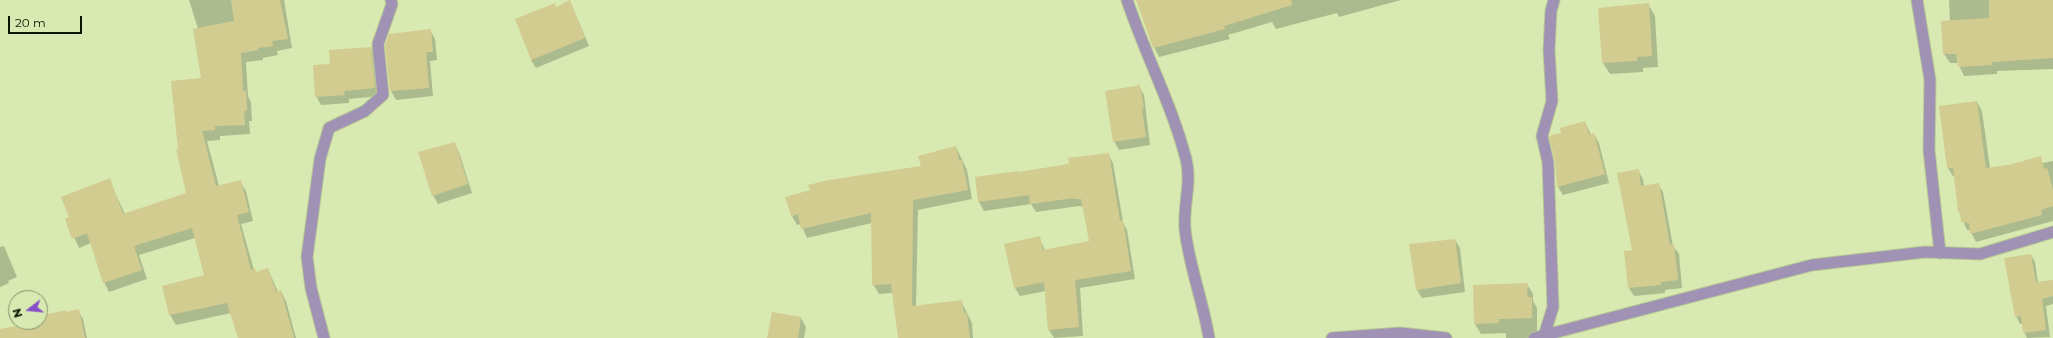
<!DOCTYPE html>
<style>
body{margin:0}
#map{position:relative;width:2053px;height:338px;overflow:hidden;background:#d8eab1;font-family:Montserrat,sans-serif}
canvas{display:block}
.north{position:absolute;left:8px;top:290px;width:40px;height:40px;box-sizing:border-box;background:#d8eab1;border:1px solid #87946b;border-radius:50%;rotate:254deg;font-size:11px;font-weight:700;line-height:16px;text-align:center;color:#0d1201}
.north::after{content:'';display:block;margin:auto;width:14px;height:18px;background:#8750c8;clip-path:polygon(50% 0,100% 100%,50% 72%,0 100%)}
.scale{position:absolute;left:8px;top:16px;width:74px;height:18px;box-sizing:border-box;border:2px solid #0d1201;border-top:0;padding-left:5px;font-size:12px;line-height:14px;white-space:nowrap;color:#0d1201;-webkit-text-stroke:3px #d8eab1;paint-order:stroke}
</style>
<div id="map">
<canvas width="2053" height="338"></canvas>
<div class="north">N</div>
<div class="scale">20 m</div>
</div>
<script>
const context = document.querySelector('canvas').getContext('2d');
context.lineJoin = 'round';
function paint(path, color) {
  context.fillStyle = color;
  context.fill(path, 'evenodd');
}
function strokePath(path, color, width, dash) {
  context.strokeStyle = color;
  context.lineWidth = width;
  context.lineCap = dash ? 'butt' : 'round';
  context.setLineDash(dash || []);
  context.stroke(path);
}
const shadow = new Path2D(`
 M189,0H284L292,48L277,51L278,55L263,58V60L246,62L248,96L251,102L252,121H249L250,134L220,136V140L207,141L219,186L240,182L246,191L253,221L241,224L254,270L256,273L268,269L278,292L281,291L286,301L296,338H239L231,313L176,325L170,315L164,286L205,276L195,238L139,255L147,279L109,292L104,282L91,243L79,248L66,220L109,180L125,214L187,194L179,149L203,79L195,41L194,30L198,29Z
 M1137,0H1401L1339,17L1337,13L1276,29L1272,22L1228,35L1230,39L1159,57L1154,47Z
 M1949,0H2041L2053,10V69L1997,71V74L1964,76L1958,63H1950L1944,54L1950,22Z
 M570,1L589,46L536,68L531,60L556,8Z
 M1648,4L1655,16L1658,67L1643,68V72L1610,74L1603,63Z
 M430,30L435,39L437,60L430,61L433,96L396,100L391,91L386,46Z
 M371,48L376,56L380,96L349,99V103L321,105L316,96L331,65Z
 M1139,86L1144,95L1150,145L1119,150L1114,141Z
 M1977,102L1982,111L1990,168L2008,166L2040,158L2043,163L2053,161V221L1976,242L1970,230H1967L1959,211L1955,176H1953L1948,168Z
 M1585,122L1591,135L1594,134L1599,143L1609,183L1563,195L1558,187L1562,133Z
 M454,143L459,152L472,193L438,204L433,195Z
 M956,147L967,170L972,199L918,210L916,307L961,301L972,323L973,338H899L893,293L879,294L873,284L872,223L807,238L801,224L797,225L792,216L922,167Z
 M1108,154L1113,163L1123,222L1127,230L1135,279L1080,288L1083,336L1054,338L1049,330L1046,291L1020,296L1015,288L1006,245L1039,237L1045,250L1090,242L1084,207L1079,206L1036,212L1031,204L984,211L979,202L977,178L1018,173L1070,164Z
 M1638,170L1643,179L1644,186L1658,184L1663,192L1673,246L1679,254L1682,288L1665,290V293L1634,296L1629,288L1634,251Z
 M1455,240L1460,248L1465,292L1422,298L1417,290Z
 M4,246L17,277L8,281L9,283L0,287V247Z
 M2031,255L2035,262L2038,283L2053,281V304L2046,306L2050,337L2027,338L2024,332L2023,323L2020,324L2016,316Z
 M1527,284L1533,294V301L1537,308V338H1506V333L1481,334L1475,324Z
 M78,310L83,319L87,338H34L31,323Z
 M801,318L806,327L804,338H768Z`);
const building = new Path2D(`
 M231,0H280L288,39L272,41L273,46L258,48V50L241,53L243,91H246L247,111H244L245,125L215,126V130L202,131L216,186L241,180L249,212L237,215L251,270L255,268L256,272L268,268L276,292L281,290L294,338H238L227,303L169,315L162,286L204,275L192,228L134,246L142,270L103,283L87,233L72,239L65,219L69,217L61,197L110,178L123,214L186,193L176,149H178L171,81L201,78L193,29L234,21Z
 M570,0L585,38L531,60L515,19L555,3L556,7Z
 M1136,0H1291L1292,5L1224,26L1225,29L1153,48Z
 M1989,0H2053V58L1992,62V65L1958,67L1956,54H1943L1941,21L1989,18Z
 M1649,3L1652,56L1637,57V61L1602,63L1598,8Z
 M431,29L433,52H426L429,88L390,91L385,46L389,34Z
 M371,47L375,88L344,91L345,95L315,97L313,65L330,64L329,50Z
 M1140,85L1144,108L1142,109L1146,137L1113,142L1105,91Z
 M1977,101L1986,168L2008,165L2041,156L2044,169L2047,168L2053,190V206L2041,210L2042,215L1970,234L1969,223L1961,222L1960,211L1958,212L1953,168H1947L1939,106Z
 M1585,121L1589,135L1594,133L1605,174L1557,187L1555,161L1549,136L1561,133L1560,128Z
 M455,142L468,184L432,196L418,152Z
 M956,146L959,161L962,160L968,190L913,200L912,306L962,300L964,313H967L970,338H898L891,284L872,285L871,213L801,229L798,214L791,216L785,197L810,190L808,185L829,180L921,166L918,156Z
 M1109,153L1120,221L1123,220L1131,271L1075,280L1079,327L1048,330L1044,282L1014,288L1004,244L1040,236L1043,250L1089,241L1081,199H1074V198L1030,204L1029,195L978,202L975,177L1018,171V172L1069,164L1068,158Z
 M1639,169L1641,186L1659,183L1670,245L1674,244L1678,280L1661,282V285L1628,288L1624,251L1632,250L1617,173Z
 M1455,239L1461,283L1416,290L1409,244Z
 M2031,254L2036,282L2053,280V296L2042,299L2046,330L2023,333L2021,316L2015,317L2004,258Z
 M1528,283L1527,297H1532V318L1498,319L1499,323L1474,324L1473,285Z
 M79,309L85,338H0V329L40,322V316L66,310V312Z
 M772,312L801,317L798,338H767Z`);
const minor = new Path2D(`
 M1127,0C1145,54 1172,105 1186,159C1192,182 1183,206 1185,229C1189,266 1203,301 1209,338
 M1917,0L1930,80L1929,150L1940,253
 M1544,336L1553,307L1548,162L1542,136L1552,101L1549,50L1551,11L1554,0
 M324,338L311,288L307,257L320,159L329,128L365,111L383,95L378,44L392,4L391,0
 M1332,338L1400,333L1446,338
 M1534,338L1812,265L1925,252L1980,254L2053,232`);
paint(shadow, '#0003');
paint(building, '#d3cc91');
strokePath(minor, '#b8c795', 13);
strokePath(minor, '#9f92b5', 11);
</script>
